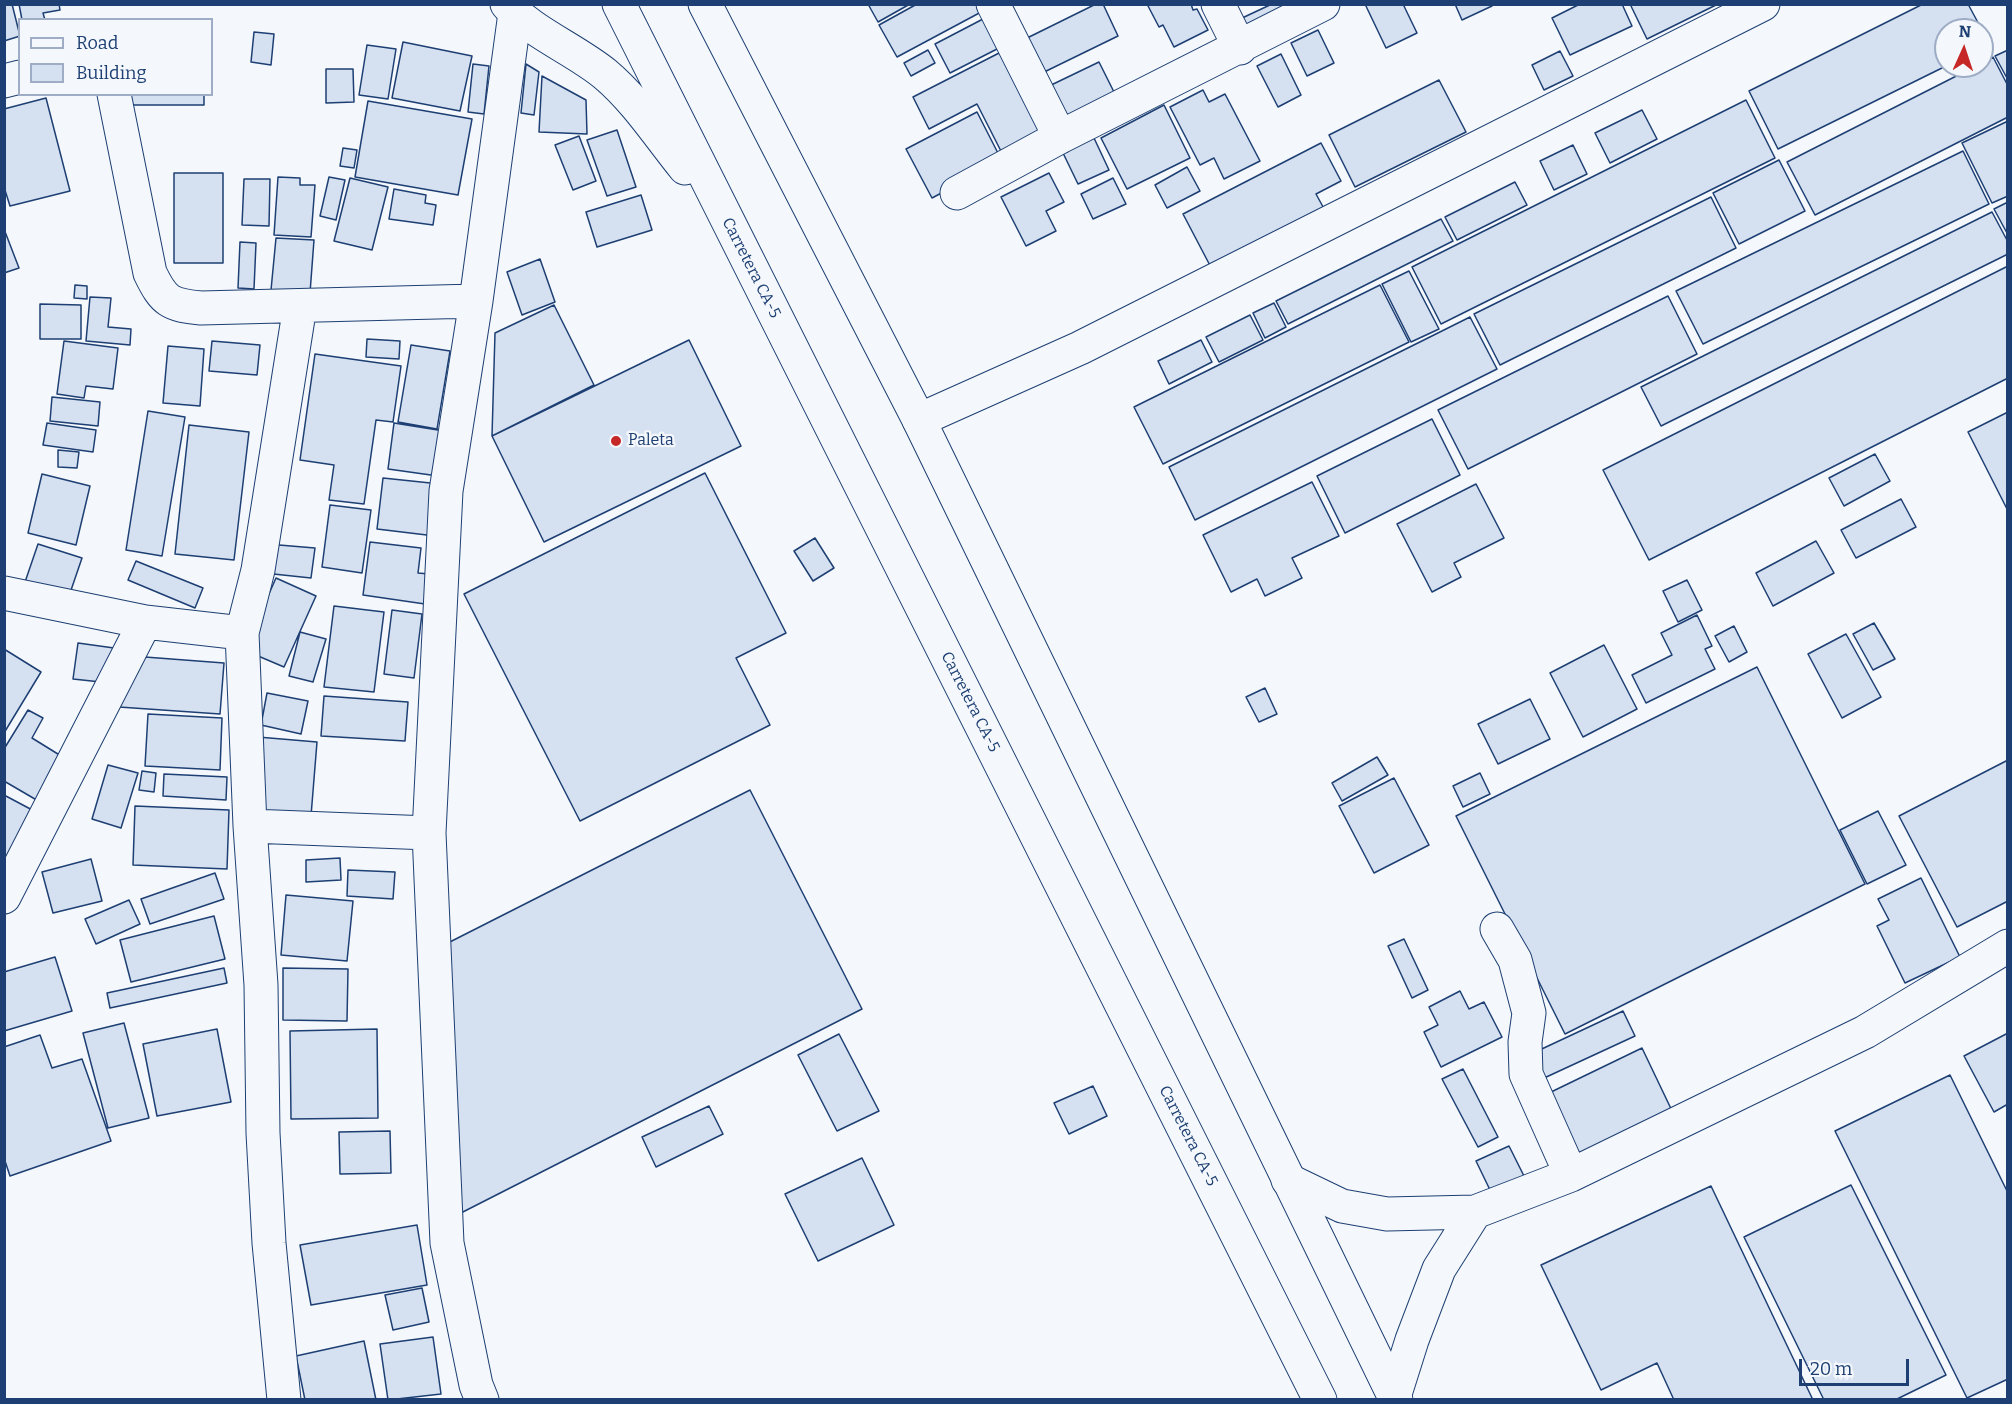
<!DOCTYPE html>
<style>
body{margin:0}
#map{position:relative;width:2012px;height:1404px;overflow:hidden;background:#f4f7fb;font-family:Bitter,serif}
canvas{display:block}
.frame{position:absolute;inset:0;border:6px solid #1d3f73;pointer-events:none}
.legend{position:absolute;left:18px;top:18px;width:195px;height:78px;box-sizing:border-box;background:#f4f7fb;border:2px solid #9eadc5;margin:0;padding:8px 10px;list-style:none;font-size:18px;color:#1d3f73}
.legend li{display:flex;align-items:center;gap:12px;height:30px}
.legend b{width:30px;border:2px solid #9eadc5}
.north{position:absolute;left:1934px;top:18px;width:60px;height:60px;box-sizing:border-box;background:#f4f7fb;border:2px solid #9eadc5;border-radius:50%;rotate:3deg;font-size:16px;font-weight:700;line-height:24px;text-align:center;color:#1d3f73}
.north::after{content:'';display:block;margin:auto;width:21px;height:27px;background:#c62828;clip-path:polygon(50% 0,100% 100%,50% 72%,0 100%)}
.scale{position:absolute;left:1799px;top:1359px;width:110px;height:27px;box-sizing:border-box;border:3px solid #1d3f73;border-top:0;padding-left:8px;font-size:18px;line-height:21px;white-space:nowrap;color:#1d3f73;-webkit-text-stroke:4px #f4f7fb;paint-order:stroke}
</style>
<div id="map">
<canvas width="2012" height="1404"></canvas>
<div class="frame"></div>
<ul class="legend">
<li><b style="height:8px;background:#f4f7fb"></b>Road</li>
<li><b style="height:16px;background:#d5e0f0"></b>Building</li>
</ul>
<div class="north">N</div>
<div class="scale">20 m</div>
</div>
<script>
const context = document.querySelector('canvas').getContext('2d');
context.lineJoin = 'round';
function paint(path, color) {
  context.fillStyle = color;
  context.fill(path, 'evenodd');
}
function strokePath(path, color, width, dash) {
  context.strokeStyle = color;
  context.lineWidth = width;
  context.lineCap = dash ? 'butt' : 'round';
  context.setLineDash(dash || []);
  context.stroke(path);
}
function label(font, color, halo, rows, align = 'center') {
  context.font = font + ' Bitter,serif';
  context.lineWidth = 4.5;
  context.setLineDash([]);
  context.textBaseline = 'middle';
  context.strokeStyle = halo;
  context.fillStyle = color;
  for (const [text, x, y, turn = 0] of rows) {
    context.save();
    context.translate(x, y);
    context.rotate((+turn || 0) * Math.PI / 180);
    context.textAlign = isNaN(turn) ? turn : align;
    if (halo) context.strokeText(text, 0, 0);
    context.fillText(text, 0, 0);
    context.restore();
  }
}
const building = new Path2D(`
 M4,4H12L20,36L4,41Z
 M19,4H59L60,10L43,13L45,20H22Z
 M868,4H910L878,22Z
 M917,4H979L983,11L897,57L879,25Z
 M1096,4H1103L1118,36L1036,76L1019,42Z
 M1147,4H1191L1193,10L1197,9L1208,30L1174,47L1163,25L1159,27Z
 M1272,4H1305L1247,33L1240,19Z
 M1365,4H1403L1417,33L1386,48Z
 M1455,4H1492V6L1462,20Z
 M1580,4H1622L1632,26L1570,55L1552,18Z
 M1630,4H1718L1647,39Z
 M1923,4H1968L1982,30H1946V66L1778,149L1749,91Z
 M983,19L999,48L950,73L935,44Z
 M1318,30L1334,63L1307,76L1291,43Z
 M254,32L274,34L271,65L251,62Z
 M403,42L472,56L460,111L392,98Z
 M367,45L396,49L388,99L359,95Z
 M928,50L935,63L911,76L904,63Z
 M2008,50V80L1995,56Z
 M1003,51L1047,137L1005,159L977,104L929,129L913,97Z
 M1560,51L1573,76L1544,90L1532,65Z
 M1281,54L1301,95L1278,107L1257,66Z
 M1993,57L2008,86V117L1815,215L1787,162L1976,66H1982V63Z
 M1099,62L1116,96L1061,122L1045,88Z
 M473,64L489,66L484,114L468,112Z
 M526,64L539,72L534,115L521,113Z
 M326,69H353L354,102L326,103Z
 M542,76L586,100L587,134L539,132Z
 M1439,80L1466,132L1355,187L1329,135Z
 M1203,90L1209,102L1225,94L1260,161L1224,179L1214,158L1200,165L1170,107Z
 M126,94H204V105H126Z
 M46,98L70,191L10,206L4,187V109Z
 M1746,100L1775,158L1441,324L1412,267Z
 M368,101L472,119L458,195L355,177Z
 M1164,105L1190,158L1127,189L1101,138Z
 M1642,110L1657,139L1610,163L1595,133Z
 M977,112L1002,161L932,198L906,149Z
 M2008,121V196L1992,203L1962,143Z
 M617,130L636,187L607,196L587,140Z
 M579,136L596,181L573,190L555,145Z
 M1094,138L1109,170L1078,184L1063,153Z
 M1321,143L1341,181L1316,194L1328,216L1215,275L1183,214Z
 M1573,145L1587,174L1554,190L1540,161Z
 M343,148L357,150L354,168L340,166Z
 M1963,151L1989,204L1703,344L1676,291Z
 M1779,160L1805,211L1739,244L1713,193Z
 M1187,167L1200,191L1167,208L1155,185Z
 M174,173H223V263H174Z
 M1049,173L1064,202L1046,211L1056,231L1026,246L1001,197Z
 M278,177L300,178V185H315L311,237L274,235Z
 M329,177L345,180L336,220L320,216Z
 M350,178L388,187L372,250L334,241Z
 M1113,178L1126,204L1093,219L1081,194Z
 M244,179H270L269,226L242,225Z
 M1515,182L1527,205L1457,240L1445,217Z
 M394,189L426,195L425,203L436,205L433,225L389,219Z
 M641,195L652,230L597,247L586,212Z
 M1711,197L1736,248L1500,365L1474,314Z
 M2008,202V235L1994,209Z
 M1992,212L2008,242V254L1661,426L1641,387Z
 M1441,219L1453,241L1288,324L1276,301Z
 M4,229L19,268L4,273Z
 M276,238L314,240L310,293L271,290Z
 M240,242L256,243L254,289L238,288Z
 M540,259L555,302L522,315L507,272Z
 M2008,266V378L1649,560L1603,470Z
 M1409,271L1439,329L1411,342L1382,284Z
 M75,285L87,286V299L74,298Z
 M1380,285L1409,342L1163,464L1134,407Z
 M1668,296L1697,354L1468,469L1438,410Z
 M90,297L111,298L108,327L131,329L130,345L86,341Z
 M1274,303L1286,327L1265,338L1253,313Z
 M40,304L81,305V339H40Z
 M554,305L594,385L492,436L495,333Z
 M1250,315L1263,340L1219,362L1206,337Z
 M1470,317L1497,369L1195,520L1169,467Z
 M367,339L400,341L399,359L366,357Z
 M689,340L741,446L544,542L492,436Z
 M1201,340L1212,362L1169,384L1158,361Z
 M64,341L118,348L113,389L86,386L84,398L57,394Z
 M212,341L260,345L257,375L209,371Z
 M411,345L450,351L437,429L398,422Z
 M168,346L204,349L200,406L163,403Z
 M315,354L401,366L393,422L376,420L364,504L329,500L334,465L300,460Z
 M52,397L100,402L98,426L50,421Z
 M148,411L185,417L162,556L126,550Z
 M2008,412V511L1968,432Z
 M1432,419L1460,475L1345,533L1317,476Z
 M47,423L96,430L93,452L43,445Z
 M394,423L444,431L438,476L388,469Z
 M189,425L249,432L234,560L175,554Z
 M58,450L79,452L77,468L58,467Z
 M1875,454L1890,481L1844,506L1829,478Z
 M705,473L786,633L736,658L770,725L580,821L464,594Z
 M42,474L90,486L76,545L28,533Z
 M383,478L440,484L435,536L377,529Z
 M1312,482L1339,536L1292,558L1302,578L1265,596L1257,579L1231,592L1203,535Z
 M1476,484L1504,538L1454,563L1461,577L1432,592L1397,524Z
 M1901,499L1916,527L1856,558L1841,530Z
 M330,505L371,510L362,573L322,567Z
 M815,538L834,568L813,581L794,551Z
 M1816,541L1834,573L1773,606L1756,573Z
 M370,542L421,548L418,573L429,574L425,604L363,595Z
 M38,544L82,558L68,599L24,585Z
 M267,544L315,548L311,578L264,573Z
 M136,561L203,588L195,608L128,580Z
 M276,578L316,596L284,667L244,650Z
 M1687,580L1702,610L1678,622L1663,591Z
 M334,606L384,612L374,692L324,687Z
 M392,610L422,614L414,678L384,674Z
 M1697,615L1712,646L1705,649L1715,669L1646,703L1632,675L1672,655L1661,633Z
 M1874,623L1895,659L1873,670L1853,634Z
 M1734,626L1747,652L1729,662L1715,636Z
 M300,632L326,639L313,682L289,676Z
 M1846,634L1881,697L1842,718L1808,654Z
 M78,643L114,648L110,683L73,679Z
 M1604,645L1637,709L1583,737L1550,673Z
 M4,649L41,672L4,733Z
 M145,657L224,663L220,714L119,707Z
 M1757,667L1865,884L1565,1034L1456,816Z
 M1265,688L1277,714L1259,722L1246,697Z
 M267,693L308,701L301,734L261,725Z
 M324,696L408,702L405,741L321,736Z
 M1530,699L1550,739L1498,764L1478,724Z
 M28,710L43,718L32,738L66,759L40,802L4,781V749Z
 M148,714L222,718L220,770L145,766Z
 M258,737L317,742L311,816L252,811Z
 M1377,757L1388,775L1342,801L1332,783Z
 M2008,760V901L1957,927L1899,816Z
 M108,765L138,773L121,828L92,819Z
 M142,771L156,773L154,792L139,790Z
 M1480,773L1490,794L1463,807L1453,786Z
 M164,774L227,777L226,800L163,796Z
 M1394,778L1429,845L1374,873L1339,806Z
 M750,790L862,1009L453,1217L434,950Z
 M4,795L36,812L4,869Z
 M135,806L229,810L227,869L133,865Z
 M1878,811L1906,865L1867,884L1840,830Z
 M340,858L341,880L306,882V860Z
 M91,859L102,901L53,913L42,872Z
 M348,870L395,872L393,899L347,896Z
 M215,873L224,899L150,924L141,899Z
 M1921,878L1960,957L1905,983L1877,926L1889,920L1878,899Z
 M286,895L353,901L347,961L281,955Z
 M129,900L140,924L96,944L85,919Z
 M214,916L225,959L131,982L120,940Z
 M1404,939L1428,990L1412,998L1388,946Z
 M55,957L72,1011L4,1031V972Z
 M224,968L227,983L110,1008L107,993Z
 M283,968L348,969L347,1021L283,1020Z
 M1460,991L1469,1009L1484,1002L1502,1037L1441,1067L1424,1032L1438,1025L1429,1007Z
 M1623,1011L1635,1036L1542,1079L1531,1054Z
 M124,1023L149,1118L108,1128L83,1033Z
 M217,1029L231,1102L157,1116L143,1044Z
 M377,1029L378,1118L291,1119L290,1031Z
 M2008,1033V1104L1994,1112L1964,1056Z
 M839,1034L879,1111L837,1131L798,1055Z
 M40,1035L52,1068L82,1059L111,1141L10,1176L4,1158V1047Z
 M1642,1048L1674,1115L1581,1160L1549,1093Z
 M1463,1069L1498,1137L1478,1147L1442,1079Z
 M1950,1075L2008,1193V1379L1967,1398L1835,1131Z
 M1093,1086L1107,1116L1069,1134L1054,1103Z
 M709,1106L723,1134L656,1167L642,1137Z
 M390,1131L391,1173L340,1174L339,1132Z
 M1509,1146L1524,1176L1491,1192L1476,1161Z
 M862,1158L894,1225L818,1261L785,1194Z
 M1851,1185L1946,1375L1895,1400H1824L1744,1237Z
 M1711,1186L1813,1400H1674L1657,1363L1601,1390L1541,1265Z
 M417,1225L427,1285L311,1305L300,1245Z
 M422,1288L429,1322L393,1330L385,1295Z
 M433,1337L441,1394L388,1400L380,1344Z
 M364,1341L376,1400H305L296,1356Z`);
const minor = new Path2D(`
 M993,4L1060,137
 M1218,4L1240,48
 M4,81L20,77
 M114,94L150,273C164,302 170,305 201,308L476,301
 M957,193L1060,137L1323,4
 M919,420L1080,348L1763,4
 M4,593L145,622L242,633L258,570L300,306
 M242,633L250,826L261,985L263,1133L269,1243L284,1400
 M250,826L429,833
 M4,897L145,622
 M1497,929L1515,960L1529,1013L1525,1042L1526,1074L1571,1175
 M1288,1180L1342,1206L1387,1214L1475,1212L1571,1175L1865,1032L2008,946
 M1394,1397L1412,1340L1439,1269L1475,1212
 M482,1400L476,1385L447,1243L429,833L446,491L476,301L515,13`);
const highway = new Path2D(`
 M507,4C529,31 576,50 605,74C636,100 659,136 685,168
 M619,4L1320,1400
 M705,4L919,420L1396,1400`);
const markers = [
 [616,441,6,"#c62828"]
];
const streetNames = [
 ["Carretera CA-5",751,268,63],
 ["Carretera CA-5",970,702,63],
 ["Carretera CA-5",1188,1136,63]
];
const poiNames = [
 ["Paleta",628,441]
];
paint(building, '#d5e0f0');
strokePath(building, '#1d3f73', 1.5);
strokePath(minor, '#1d3f73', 35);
strokePath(highway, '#1d3f73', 35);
strokePath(minor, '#f4f7fb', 33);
strokePath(highway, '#f4f7fb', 33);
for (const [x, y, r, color] of markers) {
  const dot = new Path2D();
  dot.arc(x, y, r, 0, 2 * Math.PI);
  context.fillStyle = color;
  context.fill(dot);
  strokePath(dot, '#f4f7fb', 2);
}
label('16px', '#1d3f73', '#f4f7fb', streetNames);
label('16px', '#1d3f73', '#f4f7fb', poiNames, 'left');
</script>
